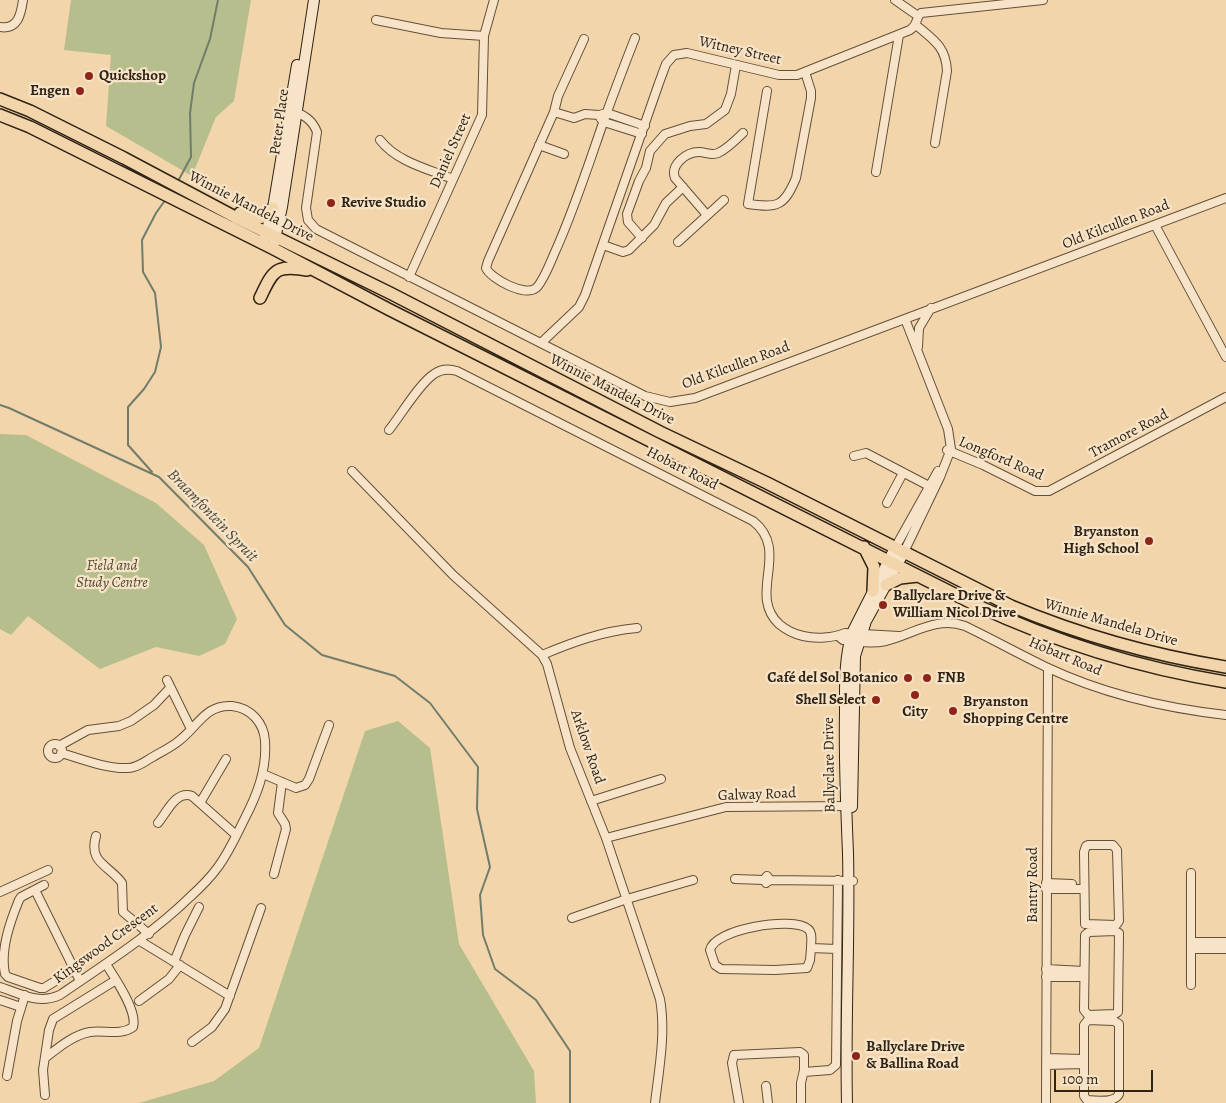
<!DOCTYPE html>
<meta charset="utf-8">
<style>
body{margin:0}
#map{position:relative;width:1226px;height:1103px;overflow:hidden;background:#f3d5ab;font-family:Alegreya,serif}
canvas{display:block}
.scale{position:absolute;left:1054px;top:1070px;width:99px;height:22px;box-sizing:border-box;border:2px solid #302415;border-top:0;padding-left:6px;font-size:15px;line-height:18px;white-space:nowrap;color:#302415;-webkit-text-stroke:4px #f7e4c8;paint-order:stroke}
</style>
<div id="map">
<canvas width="1226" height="1103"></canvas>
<div class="scale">100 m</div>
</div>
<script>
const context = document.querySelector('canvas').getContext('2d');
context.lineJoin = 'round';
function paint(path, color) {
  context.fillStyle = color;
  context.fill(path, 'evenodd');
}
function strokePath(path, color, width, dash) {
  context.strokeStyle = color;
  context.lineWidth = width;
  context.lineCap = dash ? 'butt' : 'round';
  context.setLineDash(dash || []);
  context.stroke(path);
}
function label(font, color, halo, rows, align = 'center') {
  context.font = font + ' Alegreya,serif';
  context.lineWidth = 4.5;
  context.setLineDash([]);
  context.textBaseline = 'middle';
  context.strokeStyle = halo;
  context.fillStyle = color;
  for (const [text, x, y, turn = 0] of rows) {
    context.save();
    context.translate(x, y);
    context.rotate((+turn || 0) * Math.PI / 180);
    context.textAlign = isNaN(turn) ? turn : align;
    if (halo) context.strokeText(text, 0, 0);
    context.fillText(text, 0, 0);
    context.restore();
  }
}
const green = new Path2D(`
 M71,0H251L234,101L216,117L192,176L106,126L111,55L64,50Z
 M0,434L26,435L156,503L204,545L237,619L225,644L199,656L156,647L100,669L28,616L11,635L0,629Z
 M398,721L430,748L459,944L534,1071L536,1103H139L214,1081L259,1048L365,731Z`);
const stream = new Path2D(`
 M177,183L191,157L190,113L194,83L210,39L218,0
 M0,405L9,408L159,477L248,567L285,625L322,655L395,676L430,703L478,767L477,809L490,867L480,895L483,935L495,969L536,1000L570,1051V1103
 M152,472L128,445V407L144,389L155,372L161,347L155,293L143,272L142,240L156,213L166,199`);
const street = new Path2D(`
 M895,0L918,16
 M376,20L441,33L484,36
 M916,25C934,40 946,47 947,71L935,143
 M0,27C18,30 21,14 23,0
 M584,39L558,96L554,112L488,261L486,268C491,279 525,297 536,288C543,282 551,261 555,252C574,210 588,166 603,123C613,95 624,66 635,38
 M767,91L748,204C777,208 784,207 796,178L811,98V91L805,72
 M292,112C303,113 313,121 317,132L306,208L308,220L316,229L645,396L670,402L695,398L1226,198
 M554,112L574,118L585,114L599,115L607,113L645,126
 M601,119L604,122L642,134
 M380,140C397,162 428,169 453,179
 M539,145L564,154
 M876,172L899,35
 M707,215L675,178C670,165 686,152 699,152C706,152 711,156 718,153C727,149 736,140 743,133
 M1155,225L1226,357
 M642,238L628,222L627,214L639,181L646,168L650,151L665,134L690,126L706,124L725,110L731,94L736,65
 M678,242L724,200
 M603,245L623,252L629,250L654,225L666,203L683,187
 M409,277L482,115L484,36L494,0
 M541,343L579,307L585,295L659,83L666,64L674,55L687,53L779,75H797L910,30C919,24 915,18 921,13L1043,0
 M918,347L919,328L931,308
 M389,430C401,415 419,384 434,374C441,369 450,369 457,371L753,521C791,551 747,594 779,624C786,630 794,634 803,636C816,639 833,638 845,633L899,636
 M947,450L983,465L1035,491H1049L1226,397
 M854,456L866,453L929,486
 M352,471L453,575L542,655L547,664L570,748L606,838L660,999C666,1033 659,1069 655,1103
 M887,503L903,473
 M895,548L938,471
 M904,552L940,477L951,449L948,429L905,319
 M838,636L843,640C857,642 872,644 886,641C913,634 937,616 965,626C992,639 1019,654 1046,667C1103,694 1164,708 1226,715
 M542,655C573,642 603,631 637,628
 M167,680L191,729
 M48 751a7 7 0 1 1 14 0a7 7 0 1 1-14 0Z
 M59,746L88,730L119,726L131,721L154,705L170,688
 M263,774L296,788L305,785L309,779L329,725
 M591,801L661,779
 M200,803L226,759
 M158,823C167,812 176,790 192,796L236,835
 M96,836C88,863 109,865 122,883L123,912L149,934
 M606,838L726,807L850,806
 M1088,845H1113L1117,850L1119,921L1116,925L1085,924L1084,852L1086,846Z
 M1191,873V985
 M274,874L286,829L285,824L278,813L282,782
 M735,879L764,880L766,883L770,880L767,876L764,880
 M770,880L853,881
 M1046,883L1072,884
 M44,885L21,897L19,900C10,922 0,950 5,974L8,977L40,988H44L75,969
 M1046,889H1084
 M35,890L80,981
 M0,892L48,870
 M572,918L627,899L693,880
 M1115,931L1119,933L1118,1012L1115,1014L1088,1015L1084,1010L1085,935L1089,932Z
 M140,941L230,996
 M1191,942H1226
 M811,948C811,942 813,933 808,929C793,916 714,929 710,950L715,965L721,969L775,970L807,968L810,960L811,948L837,949
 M1191,949H1226
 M174,962L185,935L199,907
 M1046,969L1084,971
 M1046,977H1084
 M0,987C22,994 38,1005 60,995C105,964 151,935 190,897C200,888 210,878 218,867C229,852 236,836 244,820C257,795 267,770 265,741C264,723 251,708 232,706C206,704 198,726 180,740C172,747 161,752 151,758C144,762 137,768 128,768C106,769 82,759 61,753
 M0,1000L21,1007
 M139,1001L169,979L180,965
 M1088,1020L1114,1021L1119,1024V1094C1115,1103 1097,1101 1087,1100L1084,1096V1025Z
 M192,1042L212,1027L225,1009L261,908
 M45,1058C58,1048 73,1035 90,1032C104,1030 121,1036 133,1027C138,1011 114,977 106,964
 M1046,1058L1084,1059
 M1046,1065L1083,1064
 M804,1072L830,1070L836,1065L838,880
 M7,1076L17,1021L25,995
 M766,1086L768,1103
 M45,1095L43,1070L49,1030L53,1019L116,980
 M739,1103L732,1063L734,1055L800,1052L804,1055V1070L801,1083V1103
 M1046,1103L1048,668`);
const secondary = new Path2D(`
 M264,240L273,208L297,65
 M274,243L282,207L314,0
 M852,807L855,656L866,621L904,552
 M847,1103C845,1020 850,936 848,853C846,806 844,759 845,712C845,686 844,659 852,633L895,548`);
const primary = new Path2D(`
 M0,99L30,111L124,158L235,217L390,293L660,432L767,483L1011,606C1080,635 1152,655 1226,667
 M0,115L30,127L272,248L390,310L976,605C1055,642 1140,668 1226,682
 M240,213C254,218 263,223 273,208
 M260,298C273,271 275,264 307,270
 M864,547L874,567L873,591
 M886,585L900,578L918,576`);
const markers = [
 [89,76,5,"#8f2418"],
 [80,91,5,"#8f2418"],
 [331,203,5,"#8f2418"],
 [1149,541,5,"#8f2418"],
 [883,605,5,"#8f2418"],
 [908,678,5,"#8f2418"],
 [927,678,5,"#8f2418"],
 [915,695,5,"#8f2418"],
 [876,700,5,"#8f2418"],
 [953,711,5,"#8f2418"],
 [856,1056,5,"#8f2418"]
];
const streetNames = [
 ["Witney Street",740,51,13],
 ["Peter Place",280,122,-82],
 ["Daniel Street",451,151,-66],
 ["Winnie Mandela Drive",251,207,27],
 ["Old Kilcullen Road",1116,225,-21],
 ["Old Kilcullen Road",736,366,-20],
 ["Winnie Mandela Drive",612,390,27],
 ["Tramore Road",1129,434,-28],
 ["Longford Road",1001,459,23],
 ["Hobart Road",682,469,27],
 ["Winnie Mandela Drive",1111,623,16],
 ["Hobart Road",1065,657,23],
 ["Arklow Road",587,747,71],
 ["Ballyclare Drive",830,765,-91],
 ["Galway Road",757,795,-2],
 ["Bantry Road",1033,885,-90],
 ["Kingswood Crescent",106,944,-36]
];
const poiNames = [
 ["Quickshop",99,76],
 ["Engen",70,91,"right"],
 ["Revive Studio",341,203],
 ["Bryanston",1139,532,"right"],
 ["High School",1139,549,"right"],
 ["Ballyclare Drive &",893,596],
 ["William Nicol Drive",893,613],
 ["Café del Sol Botanico",898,678,"right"],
 ["FNB",937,678],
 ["Shell Select",866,700,"right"],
 ["Bryanston",963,702],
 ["Shopping Centre",963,719],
 ["City",915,712,"center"],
 ["Ballyclare Drive",866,1047],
 ["& Ballina Road",866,1064]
];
const parkNames = [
 ["Field and",112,566],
 ["Study Centre",112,583]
];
const waterNames = [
 ["Braamfontein Spruit",212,516,46]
];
paint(green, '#b6be8d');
strokePath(stream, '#717d6b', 2);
strokePath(street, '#61503a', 10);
strokePath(secondary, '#302415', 12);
strokePath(primary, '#302415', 14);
strokePath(street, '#f7e4c8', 8);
strokePath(secondary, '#f7e4c8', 10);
strokePath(primary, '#f3d5ab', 11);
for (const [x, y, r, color] of markers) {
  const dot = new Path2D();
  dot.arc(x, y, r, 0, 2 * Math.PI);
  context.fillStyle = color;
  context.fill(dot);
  strokePath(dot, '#f7e4c8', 2);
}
label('15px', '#302415', '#f7e4c8', streetNames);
label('bold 15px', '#302415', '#f7e4c8', poiNames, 'left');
label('italic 15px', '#524a33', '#f7e4c8', parkNames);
label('italic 16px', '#4b4939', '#f7e4c8', waterNames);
</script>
